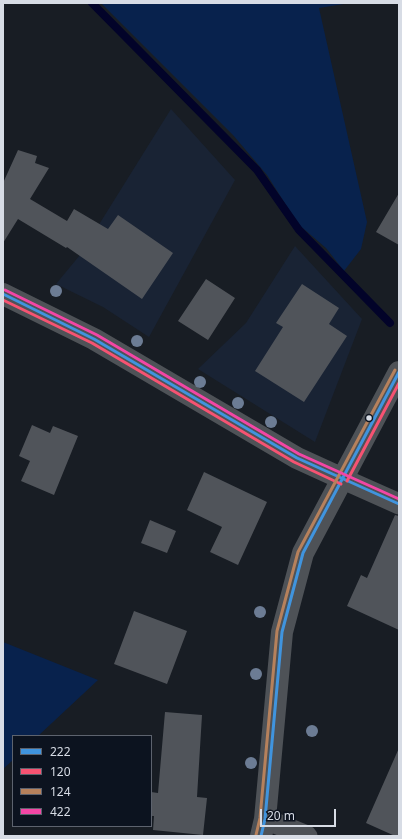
<!DOCTYPE html>
<style>
body{margin:0}
#map{position:relative;width:402px;height:839px;overflow:hidden;background:#181d24;font-family:"Noto Sans",sans-serif}
canvas{display:block}
.frame{position:absolute;inset:0;border:4px solid #d7dce5;pointer-events:none}
.legend{position:absolute;left:12px;top:735px;width:140px;height:92px;box-sizing:border-box;background:#0c131f;border:1px solid #5d636e;margin:0;padding:5px 7px;list-style:none;font-size:12px;color:#d7dce5}
.legend li{display:flex;align-items:center;gap:8px;height:20px}
.legend b{width:20px;border:1px solid #5d636e}
.scale{position:absolute;left:260px;top:809px;width:76px;height:18px;box-sizing:border-box;border:2px solid #d7dce5;border-top:0;padding-left:5px;font-size:12px;line-height:14px;white-space:nowrap;color:#d7dce5;-webkit-text-stroke:3px #0c131f;paint-order:stroke}
</style>
<div id="map">
<canvas width="402" height="839"></canvas>
<div class="frame"></div>
<ul class="legend">
<li><b style="height:5px;background:#4094de"></b>222</li>
<li><b style="height:5px;background:#f65372"></b>120</li>
<li><b style="height:5px;background:#b6815c"></b>124</li>
<li><b style="height:5px;background:#f346a5"></b>422</li>
</ul>
<div class="scale">20 m</div>
</div>
<script>
const context = document.querySelector('canvas').getContext('2d');
context.lineJoin = 'round';
function paint(path, color) {
  context.fillStyle = color;
  context.fill(path, 'evenodd');
}
function strokePath(path, color, width, dash) {
  context.strokeStyle = color;
  context.lineWidth = width;
  context.lineCap = dash ? 'butt' : 'round';
  context.setLineDash(dash || []);
  context.stroke(path);
}
const built = new Path2D(`
 M171,109L235,180L149,337L103,307L56,284L80,255Z
 M295,246L362,319L315,442L198,369L246,323Z`);
const green = new Path2D(`
 M101,3H350L319,8L367,222L361,249L344,271L326,248L298,224L267,175L233,135Z
 M3,642L98,680L38,736H13V760L3,769Z`);
const stream = new Path2D(`
 M92,3L257,170L299,230L390,323`);
const building = new Path2D(`
 M18,150L37,156L35,163L49,168L30,199L67,221L74,209L108,229L118,215L173,253L142,299L67,247L66,248L18,219L3,243V183Z
 M399,193V245L376,232Z
 M206,279L235,298L208,340L178,321Z
 M302,284L339,308L329,324L347,336L304,402L255,371L283,327L276,323Z
 M32,425L50,433L53,426L78,436L54,495L21,481L30,461L19,456Z
 M204,472L267,502L238,565L210,552L222,527L187,510Z
 M395,515L399,516V630L347,606L361,575L367,578Z
 M150,520L176,531L167,553L141,543Z
 M134,611L187,631L167,684L114,664Z
 M165,712L202,715L197,797L207,798L203,835L153,830L154,816H151V792L158,793Z
 M399,748V836H395L366,823Z`);
const street = new Path2D(`
 M343,479L399,504
 M265,819L307,836`);
const secondary = new Path2D(`
 M3,294L94,339L297,458L343,479
 M261,836L265,819L282,632L303,553L399,372`);
const bus1 = new Path2D(`
 M3,294L94,339L297,458L399,504
 M261,836L265,819L282,632L303,553L399,372`);
const bus2 = new Path2D(`
 M3,300L92,343L294,462L341,484
 M347,481L399,383`);
const bus3 = new Path2D(`
 M256,835L260,818L277,631L298,552L395,370`);
const bus4 = new Path2D(`
 M5,290L97,335L299,454L399,499`);
const trees = [
 [56,291],
 [137,341],
 [200,382],
 [238,403],
 [271,422],
 [260,612],
 [256,674],
 [312,731],
 [251,763]
];
const markers = [
 [369,418,3.5,"#d7dce5"]
];
paint(built, '#192334');
paint(green, '#08224d');
strokePath(stream, '#020329', 8);
paint(building, '#50545a');
strokePath(street, '#4e5257', 21);
strokePath(secondary, '#4e5257', 22);
strokePath(bus1, '#4094de', 3);
strokePath(bus2, '#f65372', 3);
strokePath(bus3, '#b6815c', 3);
strokePath(bus4, '#f346a5', 3);
context.fillStyle = '#6c7c94';
for (const [x, y] of trees) {
  context.beginPath();
  context.arc(x, y, 6, 0, 2 * Math.PI);
  context.fill();
}
for (const [x, y, r, color] of markers) {
  const dot = new Path2D();
  dot.arc(x, y, r, 0, 2 * Math.PI);
  context.fillStyle = color;
  context.fill(dot);
  strokePath(dot, '#0c131f', 1.5);
}
</script>
